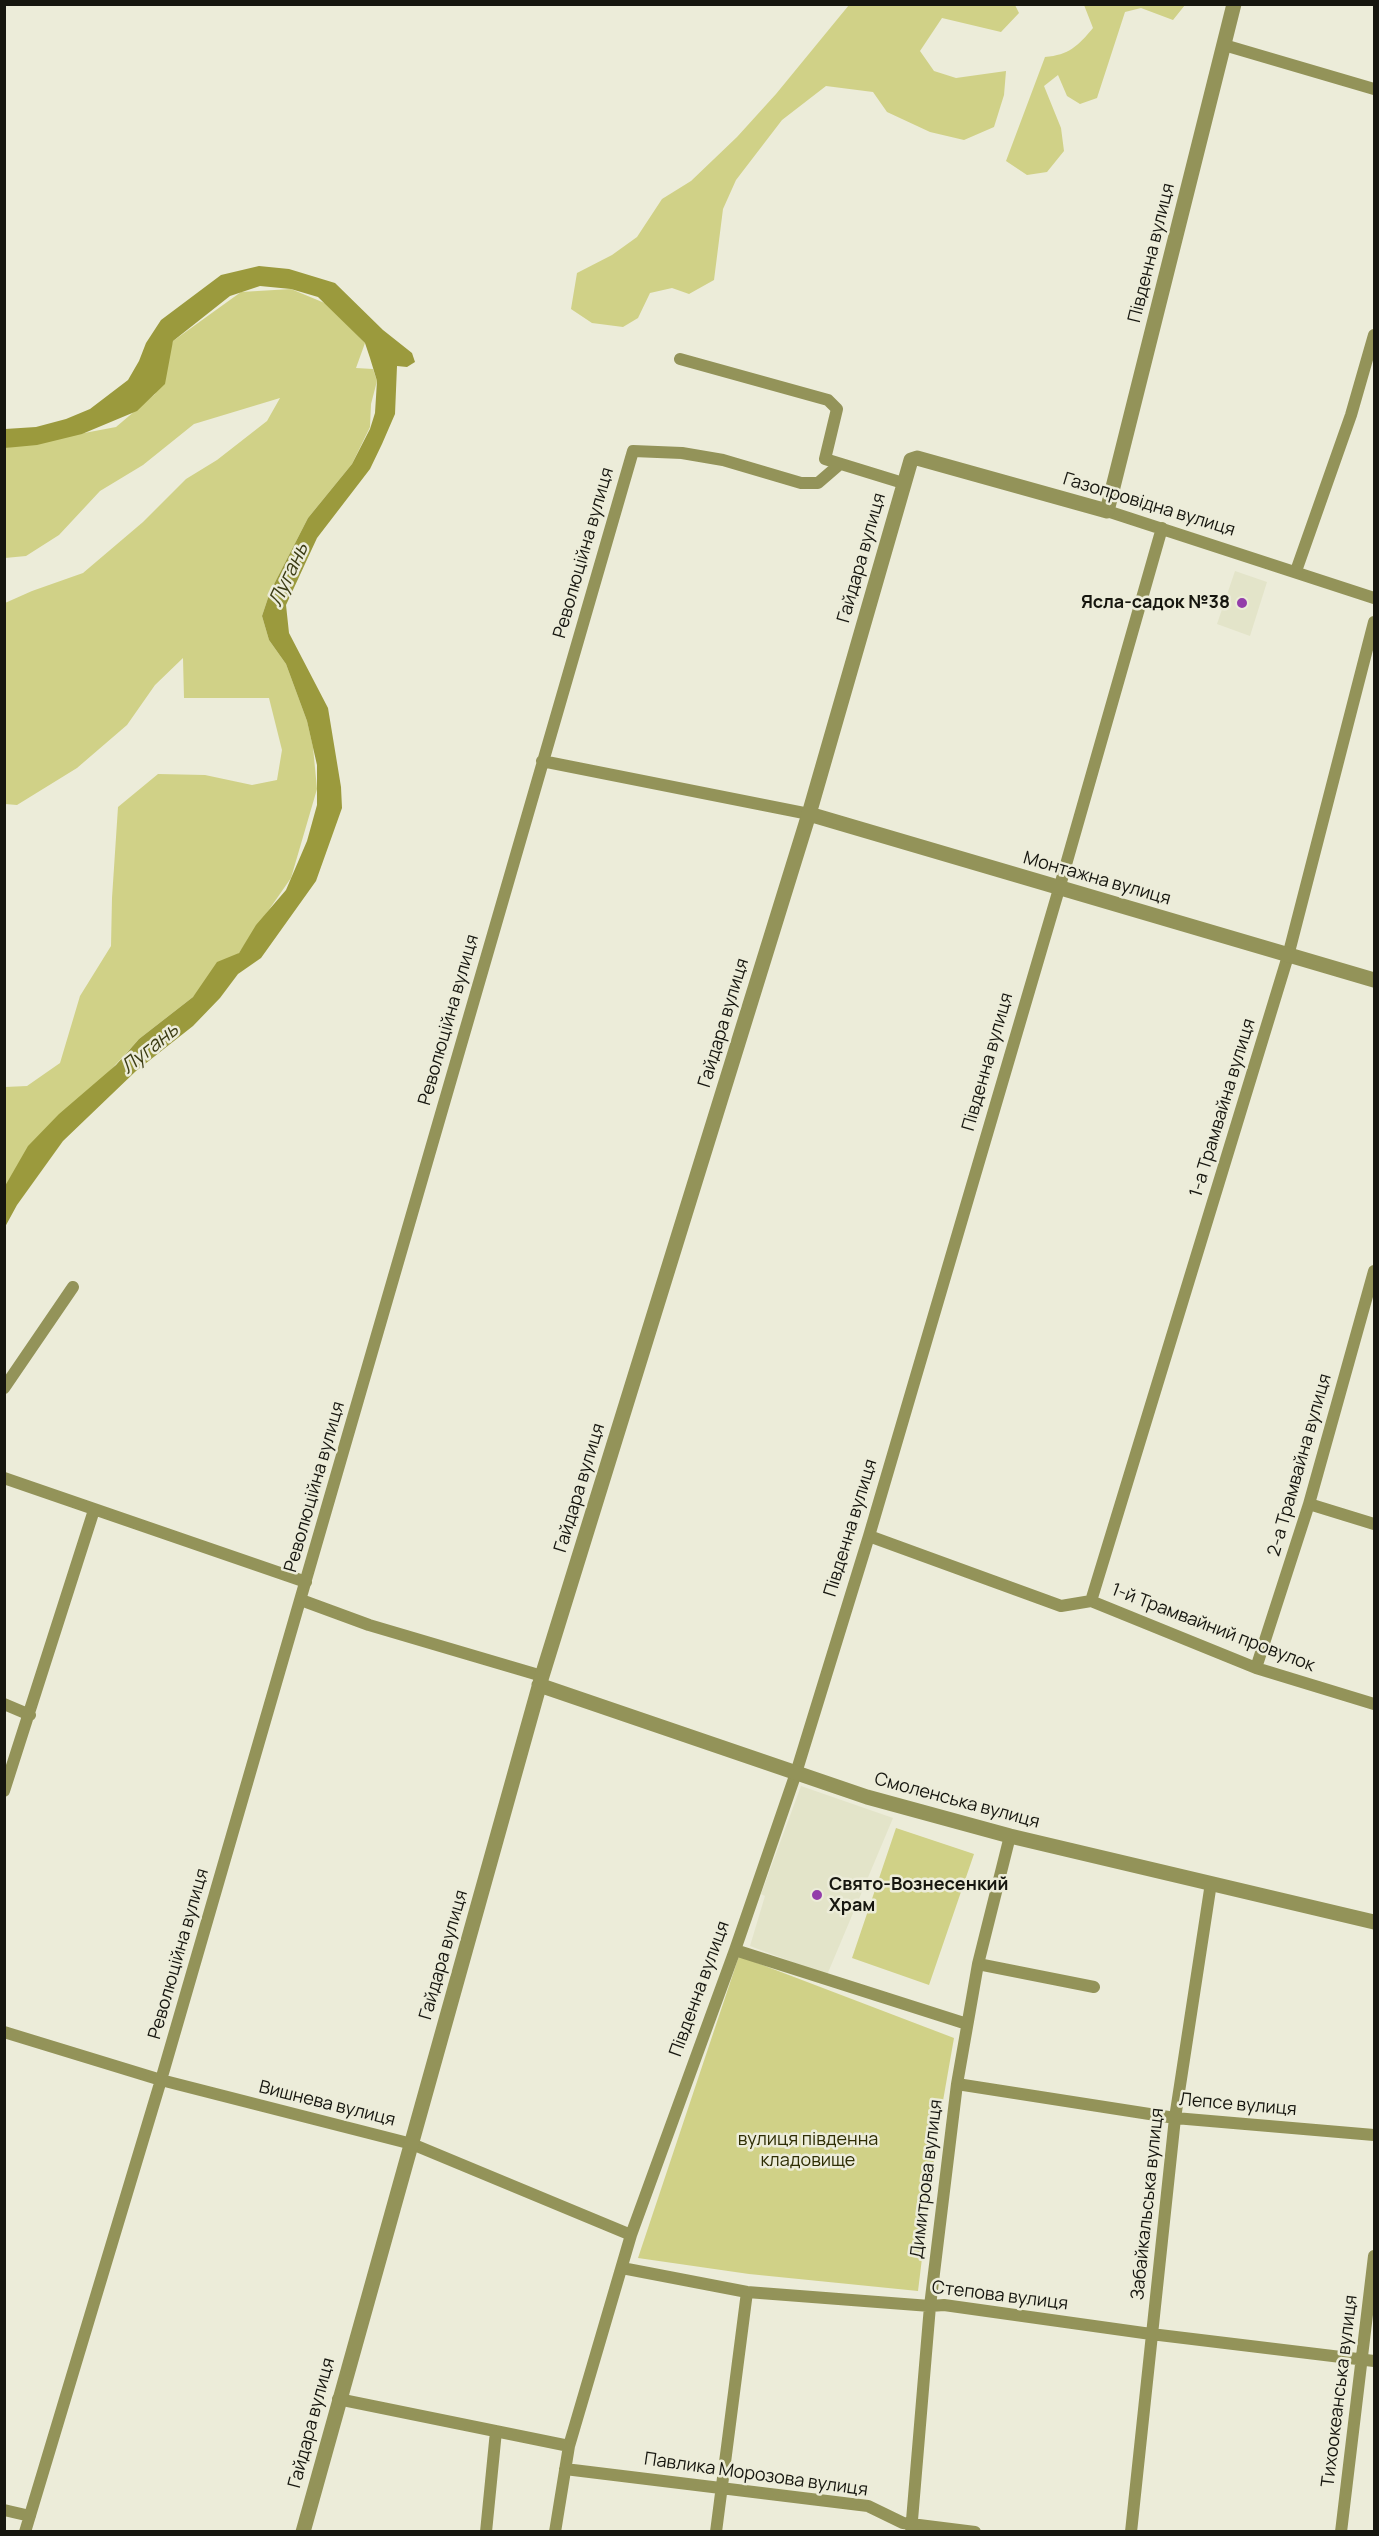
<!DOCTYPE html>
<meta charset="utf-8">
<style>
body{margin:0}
#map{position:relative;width:1379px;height:2536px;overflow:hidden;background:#ececd9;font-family:Manrope,sans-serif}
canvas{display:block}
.frame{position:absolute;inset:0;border:6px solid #16160f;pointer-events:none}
</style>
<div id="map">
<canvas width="1379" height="2536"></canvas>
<div class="frame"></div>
</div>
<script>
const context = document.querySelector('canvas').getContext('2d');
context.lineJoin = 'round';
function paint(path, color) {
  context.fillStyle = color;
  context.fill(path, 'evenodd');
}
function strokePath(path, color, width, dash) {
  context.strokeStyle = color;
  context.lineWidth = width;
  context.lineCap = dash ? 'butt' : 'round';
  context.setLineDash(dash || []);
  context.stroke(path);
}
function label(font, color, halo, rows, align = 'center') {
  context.font = font + ' Manrope,sans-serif';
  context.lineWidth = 5;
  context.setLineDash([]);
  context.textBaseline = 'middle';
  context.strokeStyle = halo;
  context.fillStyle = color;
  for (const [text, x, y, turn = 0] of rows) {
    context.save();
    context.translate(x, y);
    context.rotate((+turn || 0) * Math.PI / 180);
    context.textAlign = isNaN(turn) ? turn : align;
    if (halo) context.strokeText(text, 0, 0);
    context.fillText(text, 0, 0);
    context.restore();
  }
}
const built = new Path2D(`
 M1235,571L1267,582L1250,636L1217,624Z
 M801,1786L893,1818L827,1975L750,1946L765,1896L761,1894Z`);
const green = new Path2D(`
 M849,5H1015L1019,13L1001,32L942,18L920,51L934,71L956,78L1006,71L1004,95L994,127L964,140L930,132L887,112L873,92L826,86L782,120L736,180L723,209L714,280L689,294L672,288L650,293L638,318L623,327L592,323L571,309L577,273L612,255L637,237L662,199L691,181L737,137L776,94Z
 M1084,5H1185L1173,20L1141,8L1125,12L1097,98L1080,104L1067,96L1058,75L1044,86L1061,128L1064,151L1047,172L1027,175L1006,161L1045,57C1069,55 1078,46 1093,28Z
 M291,289L327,304L365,343L356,368L373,369L377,381L371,404L370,427L352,464L308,518L270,592L262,616L269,640L286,664L307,721L313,747L317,789L291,878L239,953L193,997L139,1039L5,1186V1087L27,1086L60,1063L80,996L111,946L112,898L118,807L158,774L205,775L252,785L277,780L282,750L269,698H184L183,658L155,685L127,725L77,768L17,805L5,804V603L32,591L83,573L143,522L186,479L217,460L267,421L280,398L194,424L143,465L100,491L59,535L26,556L5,558V448L116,427L155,394L173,341L241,292Z
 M896,1828L974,1854L929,1985L852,1958Z
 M739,1956L954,2038L937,2135L918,2291L749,2274L638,2258Z`);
const water = new Path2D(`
 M259,266L289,269L335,283L383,330L412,353L415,362L407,367L397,366L395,414L382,444L370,469L317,538L286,605L289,633L328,708L341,787L342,808L316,881L261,958L238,974L220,998L193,1026L136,1071L63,1141L17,1205L5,1227V1186L28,1146L59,1114L116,1065L139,1039L193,997L217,962L239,953L256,925L286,890L307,841L317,805V765L307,721L286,664L269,640L262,616L270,592L308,518L352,464L370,429L375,413L377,381L370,358L365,343L318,297L291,289L260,286L230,296L173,341L165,384L137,411L82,434L37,445L5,448V429L36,427L66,419L90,409L128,380L139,361L146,343L161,320L221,275Z`);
const minor = new Path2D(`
 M1224,45L1374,89
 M680,359L828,400L837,409L825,459L903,483
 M1107,511L1374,598
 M1296,571L1351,415L1374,335
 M542,761L809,814
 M4,1388L73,1287
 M4,1478L306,1582
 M1309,1504L1374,1524
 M869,1536L1061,1606L1091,1601L1256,1668L1374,1704
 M301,1600L369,1625L542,1676
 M1091,1601L1288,956L1374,622
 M1256,1668L1309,1504L1374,1271
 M4,1704L30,1715
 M4,1791L94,1510
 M735,1950L967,2024
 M978,1964L1094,1987
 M4,2032L161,2080L412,2144L631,2235
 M957,2084L1175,2118L1374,2135
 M622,2268L747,2292L930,2306L944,2305L1151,2334L1374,2361
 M338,2399L569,2446
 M565,2469L868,2506L903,2523L975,2532
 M4,2510L30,2516
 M25,2532L161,2080L633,451L682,453L723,460L801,483H818L840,464
 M486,2532L496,2431
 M555,2532L569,2446L631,2235L735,1950L796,1773L869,1536L1059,889L1162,528
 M716,2532L747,2292
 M911,2532L930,2306L957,2084L978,1964L1010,1836
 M1131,2532L1175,2118L1211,1883
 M1341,2532L1374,2256`);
const tertiary = new Path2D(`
 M809,814L1374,980
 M539,1685L867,1797L1010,1836L1374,1922
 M303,2532L542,1676L809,814L911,460L917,458L1107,511L1234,4`);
const markers = [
 [1242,603,6,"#933daa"],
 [817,1895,6,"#933daa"]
];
const streetNames = [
 ["Південна вулиця",1152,253,-76],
 ["Газопровідна вулиця",1149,505,17],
 ["Революційна вулиця",584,553,-74],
 ["Гайдара вулиця",862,558,-74],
 ["Монтажна вулиця",1097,879,16],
 ["Революційна вулиця",449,1020,-74],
 ["Гайдара вулиця",724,1023,-73],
 ["Південна вулиця",988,1062,-74],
 ["1-а Трамвайна вулиця",1223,1108,-73],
 ["2-а Трамвайна вулиця",1300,1465,-74],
 ["Революційна вулиця",315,1487,-74],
 ["Гайдара вулиця",580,1488,-73],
 ["Південна вулиця",851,1528,-73],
 ["1-й Трамвайний провулок",1213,1628,21],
 ["Смоленська вулиця",957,1801,15],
 ["Революційна вулиця",179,1954,-74],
 ["Гайдара вулиця",444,1955,-74],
 ["Південна вулиця",700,1989,-70],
 ["Вишнева вулиця",327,2104,14],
 ["Лепсе вулиця",1238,2105,5],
 ["Димитрова вулиця",927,2179,-83],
 ["Забайкальська вулиця",1148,2204,-84],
 ["Степова вулиця",1000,2296,7],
 ["Тихоокеанська вулиця",1340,2391,-83],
 ["Гайдара вулиця",312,2423,-75],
 ["Павлика Морозова вулиця",756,2475,8]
];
const poiNames = [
 ["Ясла-садок №38",1230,603],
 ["Свято-Вознесенкий",829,1885,"left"],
 ["Храм",829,1906,"left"]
];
const parkNames = [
 ["вулиця південна",808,2140],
 ["кладовище",808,2161]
];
const waterNames = [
 ["Лугань",289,575,-65],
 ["Лугань",150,1049,-39]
];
paint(built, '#e3e4c9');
paint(green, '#d0d187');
paint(water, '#9b9a3d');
strokePath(minor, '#939359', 12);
strokePath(tertiary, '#939359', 15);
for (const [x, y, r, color] of markers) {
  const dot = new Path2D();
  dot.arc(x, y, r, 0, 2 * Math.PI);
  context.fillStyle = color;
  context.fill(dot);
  strokePath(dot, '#ececd9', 2);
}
label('18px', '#16160f', '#ececd9', streetNames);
label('bold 18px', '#16160f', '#ececd9', poiNames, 'right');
label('18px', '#2e2d04', '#ececd9', parkNames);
label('italic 20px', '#3c3c14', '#ececd9', waterNames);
</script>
